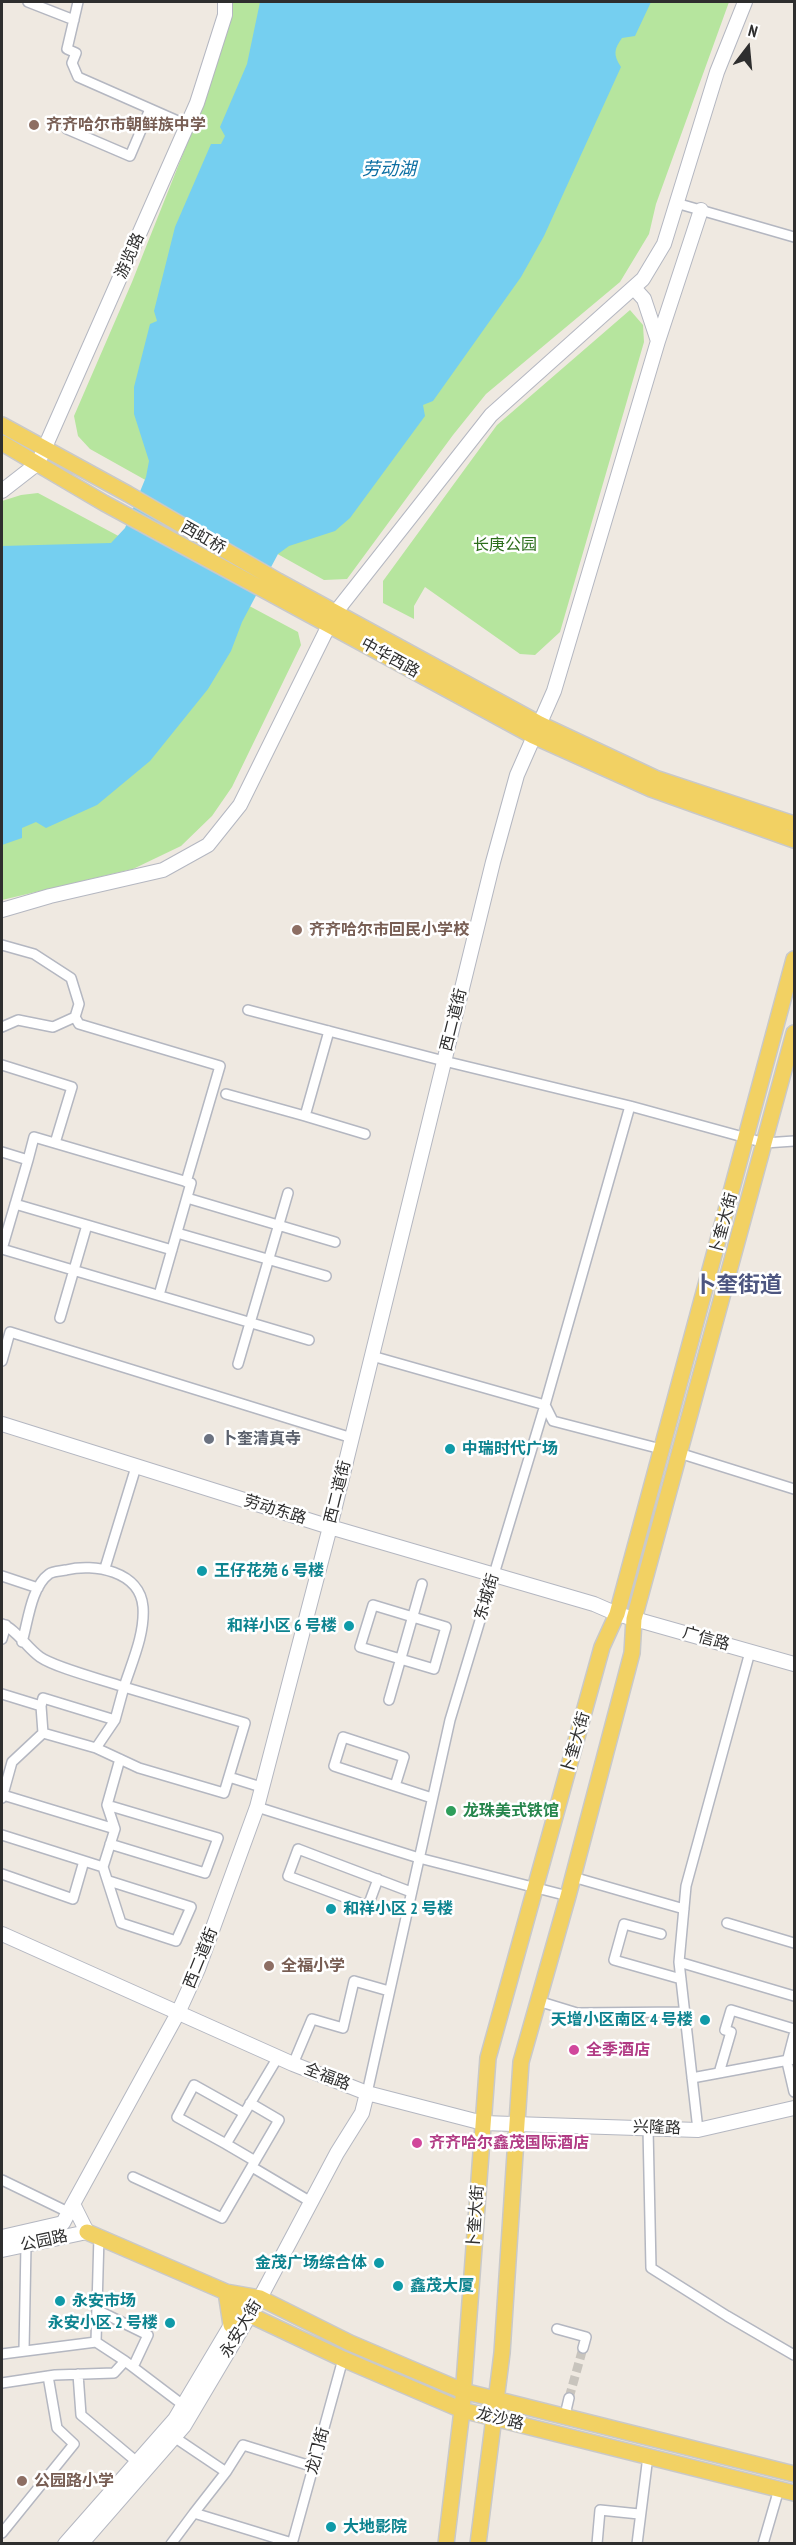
<!DOCTYPE html>
<meta charset="utf-8">
<style>
body{margin:0}
#map{position:relative;width:796px;height:2545px;overflow:hidden;background:#efe9e1;font-family:"PT Sans Narrow",sans-serif}
canvas{display:block}
.frame{position:absolute;inset:0;border:3px solid #2e2e2e;pointer-events:none}
.north{position:absolute;left:718px;top:18px;width:60px;height:60px;-webkit-text-stroke:4px #fff;paint-order:stroke;rotate:16deg;font-size:16px;font-weight:700;line-height:24px;text-align:center;color:#2e2e2e}
.north::after{content:'';display:block;margin:auto;width:21px;height:27px;background:#2e2e2e;clip-path:polygon(50% 0,100% 100%,50% 72%,0 100%)}
</style>
<div id="map">
<canvas width="796" height="2545"></canvas>
<div class="frame"></div>
<div class="north">N</div>
</div>
<script>
const context = document.querySelector('canvas').getContext('2d');
context.lineJoin = 'round';
function paint(path, color) {
  context.fillStyle = color;
  context.fill(path, 'evenodd');
}
function strokePath(path, color, width, dash) {
  context.strokeStyle = color;
  context.lineWidth = width;
  context.lineCap = dash ? 'butt' : 'round';
  context.setLineDash(dash || []);
  context.stroke(path);
}
function label(font, color, halo, rows, align = 'center') {
  context.font = font + ' "PT Sans Narrow","Noto Sans SC",sans-serif';
  context.lineWidth = 5;
  context.setLineDash([]);
  context.textBaseline = 'middle';
  context.strokeStyle = halo;
  context.fillStyle = color;
  for (const [text, x, y, turn = 0] of rows) {
    context.save();
    context.translate(x, y);
    context.rotate((+turn || 0) * Math.PI / 180);
    context.textAlign = isNaN(turn) ? turn : align;
    if (halo) context.strokeText(text, 0, 0);
    context.fillText(text, 0, 0);
    context.restore();
  }
}
const green = new Path2D(`
 M228,2H729L656,204L649,234L620,282L486,394L453,435L347,579L324,580L90,449L78,436L74,416L132,282L200,111Z
 M630,310L643,325L644,342L560,632L535,655L520,654L425,587L414,606V619L383,603V581L497,425Z
 M38,493L298,632L301,645L232,787L212,816L181,846L133,869L2,900V501L21,495Z`);
const water = new Path2D(`
 M260,2H651L635,36L622,38C614,49 613,55 621,67L544,236L521,277L433,401L423,405L425,416L350,518L335,531L289,546L278,554L242,622L231,651L208,689L150,761L97,805L46,828L36,822L22,828V838L2,845V546L111,543L125,528L146,477L149,461L134,414V387L150,324L157,321L154,311L175,227L211,144H221L225,136L220,127L247,64Z`);
const streetTunnel = new Path2D(`
 M569,2398L583,2348`);
const street = new Path2D(`
 M28,2L74,20
 M78,2L67,49L76,53L72,63L78,77L187,125
 M67,129L130,156L150,109
 M676,203L794,237
 M2,945L34,954L71,978L79,1004L75,1017
 M248,1010L444,1061L630,1106L765,1143L794,1141
 M2,1027L18,1020L53,1027L75,1017L79,1024L220,1066L186,1182
 M2,1065L72,1087L55,1143
 M226,1094L305,1116L329,1031
 M305,1116L365,1134
 M2,1152L28,1160L2,1249L309,1340
 M28,1160L34,1137L191,1183L159,1295
 M187,1198L335,1242
 M15,1204L87,1225L60,1318
 M87,1225L172,1250
 M177,1233L326,1276
 M372,1356L545,1405L553,1421L661,1449
 M2,1361L10,1332L352,1438
 M238,1364L288,1193
 M679,1453L794,1489
 M105,1568L136,1467
 M2,1576L38,1588
 M373,1605L446,1627L434,1669L360,1647Z
 M2,1624C16,1629 27,1648 40,1657C56,1668 104,1680 124,1687C132,1662 145,1634 143,1607C140,1571 94,1563 66,1570C61,1571 53,1571 49,1574C31,1587 28,1622 22,1642
 M2,1639L6,1625
 M124,1687L245,1723L224,1793L139,1768L96,1748L115,1720Z
 M2,1694L41,1706L43,1698L115,1720
 M389,1700L422,1584
 M41,1706L43,1733L96,1748
 M229,1777L261,1787
 M395,1786L334,1766L343,1737L404,1757L395,1786L432,1798
 M3,1795L115,1829
 M2,1798L12,1762L43,1733
 M107,1805L218,1838L205,1873L110,1844
 M257,1807L419,1858L568,1896
 M2,1835L103,1867
 M2,1874L73,1899L84,1861
 M573,1877L684,1909
 M378,1879L368,1906L288,1876L298,1849L411,1892
 M109,1881L191,1907L176,1941L121,1923L103,1867L115,1829L107,1805L120,1759
 M727,1923L794,1943
 M661,1934L624,1924L614,1960L681,1979
 M679,1962L794,1996
 M538,2001L577,2013L684,2012
 M794,2035L787,2062L794,2092
 M293,2064L312,2019L343,2028L354,1981L389,1991
 M719,2073L731,2032L725,2030L731,2010L794,2029
 M692,2078L794,2059
 M367,2093L450,1720L545,1405L630,1106
 M250,2103L279,2120L255,2161
 M648,2128L651,2268L727,2316L794,2355
 M698,2130L679,1962L686,1886L750,1652
 M226,2144L177,2117L194,2085L244,2113
 M252,2167L311,2202
 M133,2177L222,2218L255,2161L226,2144L278,2057
 M2,2180L68,2212
 M97,2310L148,2335L133,2367
 M557,2329L586,2337L583,2348
 M96,2342L125,2361
 M24,2350L26,2245
 M2,2354L96,2342L99,2236
 M78,2374L81,2415L137,2462
 M2,2383L55,2375L114,2373L125,2361L183,2405
 M565,2415L569,2398
 M174,2437L226,2472L194,2513
 M226,2472L243,2445L314,2467
 M2,2533L74,2444L57,2428L48,2376
 M171,2544L194,2513L292,2543
 M292,2544L343,2359
 M597,2544L600,2510L639,2514
 M637,2544L648,2456
 M763,2544L779,2489`);
const secondary = new Path2D(`
 M634,288L644,299L658,341
 M2,491L38,463L197,103L225,15V2
 M2,910L50,896L163,870L208,845L240,805L335,613L491,415L643,279L664,244L717,72L745,2
 M2,1424L330,1527L594,1604L617,1614L794,1664
 M2,1934L293,2064L367,2093L483,2123L698,2130L794,2108
 M2,2237L63,2223L73,2204
 M2,2250L87,2232L73,2204L178,2013L198,1969L257,1807L330,1527L493,862L517,775L554,691L658,341L701,210
 M65,2544L175,2419L231,2325
 M81,2544L184,2426L260,2298L337,2153L362,2113L367,2093`);
const primary = new Path2D(`
 M2,425L128,494L278,581L540,724L655,778L794,824
 M2,443L104,503L533,736L651,789L794,840
 M87,2232L226,2292L260,2298L350,2343L463,2391L794,2474
 M226,2292L250,2315L343,2359L462,2410L794,2493
 M226,2292L231,2325
 M446,2544L462,2410L488,2058L602,1647L617,1614L794,959
 M478,2544L502,2353L521,2062L568,1896L632,1653L634,1619L794,1033`);
const markers = [
 [34,125,6,"#8d6e63"],
 [297,930,6,"#8d6e63"],
 [209,1439,6,"#6b7280"],
 [450,1449,6,"#0f9aa8"],
 [202,1571,6,"#0f9aa8"],
 [349,1626,6,"#0f9aa8"],
 [451,1811,6,"#2e9e5b"],
 [331,1909,6,"#0f9aa8"],
 [269,1966,6,"#8d6e63"],
 [705,2020,6,"#0f9aa8"],
 [574,2050,6,"#d1479c"],
 [417,2143,6,"#d1479c"],
 [379,2263,6,"#0f9aa8"],
 [398,2286,6,"#0f9aa8"],
 [60,2301,6,"#0f9aa8"],
 [170,2323,6,"#0f9aa8"],
 [22,2481,6,"#8d6e63"],
 [331,2527,6,"#0f9aa8"]
];
const educationNames = [
 ["齐齐哈尔市朝鲜族中学",46,125],
 ["齐齐哈尔市回民小学校",309,930],
 ["全福小学",281,1966],
 ["公园路小学",34,2481]
];
const streetNames = [
 ["游览路",130,256,-66],
 ["西虹桥",203,538,30],
 ["中华西路",390,658,29],
 ["西二道街",454,1020,-76],
 ["卜奎大街",724,1224,-75],
 ["西二道街",338,1492,-76],
 ["劳动东路",275,1510,17],
 ["东城街",487,1597,-73],
 ["广信路",706,1639,16],
 ["卜奎大街",576,1743,-74],
 ["西二道街",201,1958,-68],
 ["全福路",327,2077,21],
 ["兴隆路",657,2128,2],
 ["卜奎大街",476,2217,-86],
 ["公园路",44,2241,-12],
 ["永安大街",241,2329,-59],
 ["龙沙路",500,2419,14],
 ["龙门街",318,2451,-75]
];
const parkNames = [
 ["长庚公园",505,545]
];
const worshipNames = [
 ["卜奎清真寺",221,1439]
];
const cultureNames = [
 ["中瑞时代广场",462,1449],
 ["王仔花苑 6 号楼",214,1571],
 ["和祥小区 6 号楼",337,1626,"right"],
 ["和祥小区 2 号楼",343,1909],
 ["天增小区南区 4 号楼",693,2020,"right"],
 ["金茂广场综合体",367,2263,"right"],
 ["鑫茂大厦",410,2286],
 ["永安市场",72,2301],
 ["永安小区 2 号楼",158,2323,"right"],
 ["大地影院",343,2527]
];
const leisureNames = [
 ["龙珠美式铁馆",463,1811]
];
const hotelNames = [
 ["全季酒店",586,2050],
 ["齐齐哈尔鑫茂国际酒店",429,2143]
];
const waterNames = [
 ["劳动湖",389,170]
];
const districtNames = [
 ["卜奎街道",738,1286]
];
paint(green, '#b6e59e');
paint(water, '#75cff0');
strokePath(streetTunnel, '#c8c4bd', 9, [9, 4.5]);
strokePath(street, '#b4b7c1', 12);
strokePath(secondary, '#b4b7c1', 16);
strokePath(primary, '#c9c9c9', 18);
strokePath(street, '#fff', 9);
strokePath(secondary, '#fff', 14);
strokePath(primary, '#f2d163', 15);
for (const [x, y, r, color] of markers) {
  const dot = new Path2D();
  dot.arc(x, y, r, 0, 2 * Math.PI);
  context.fillStyle = color;
  context.fill(dot);
  strokePath(dot, '#fff', 2);
}
label('bold 16px', '#785e54', '#fff', educationNames, 'left');
label('16px', '#2e2e2e', '#fff', streetNames);
label('16px', '#2c6e1b', '#fff', parkNames);
label('bold 16px', '#5b616d', '#fff', worshipNames, 'left');
label('bold 16px', '#0d838f', '#fff', cultureNames, 'left');
label('bold 16px', '#27864d', '#fff', leisureNames, 'left');
label('bold 16px', '#b23c85', '#fff', hotelNames, 'left');
label('italic 18px', '#0d6fa3', '#fff', waterNames);
label('bold 22px', '#4d5680', '#fff', districtNames);
</script>
